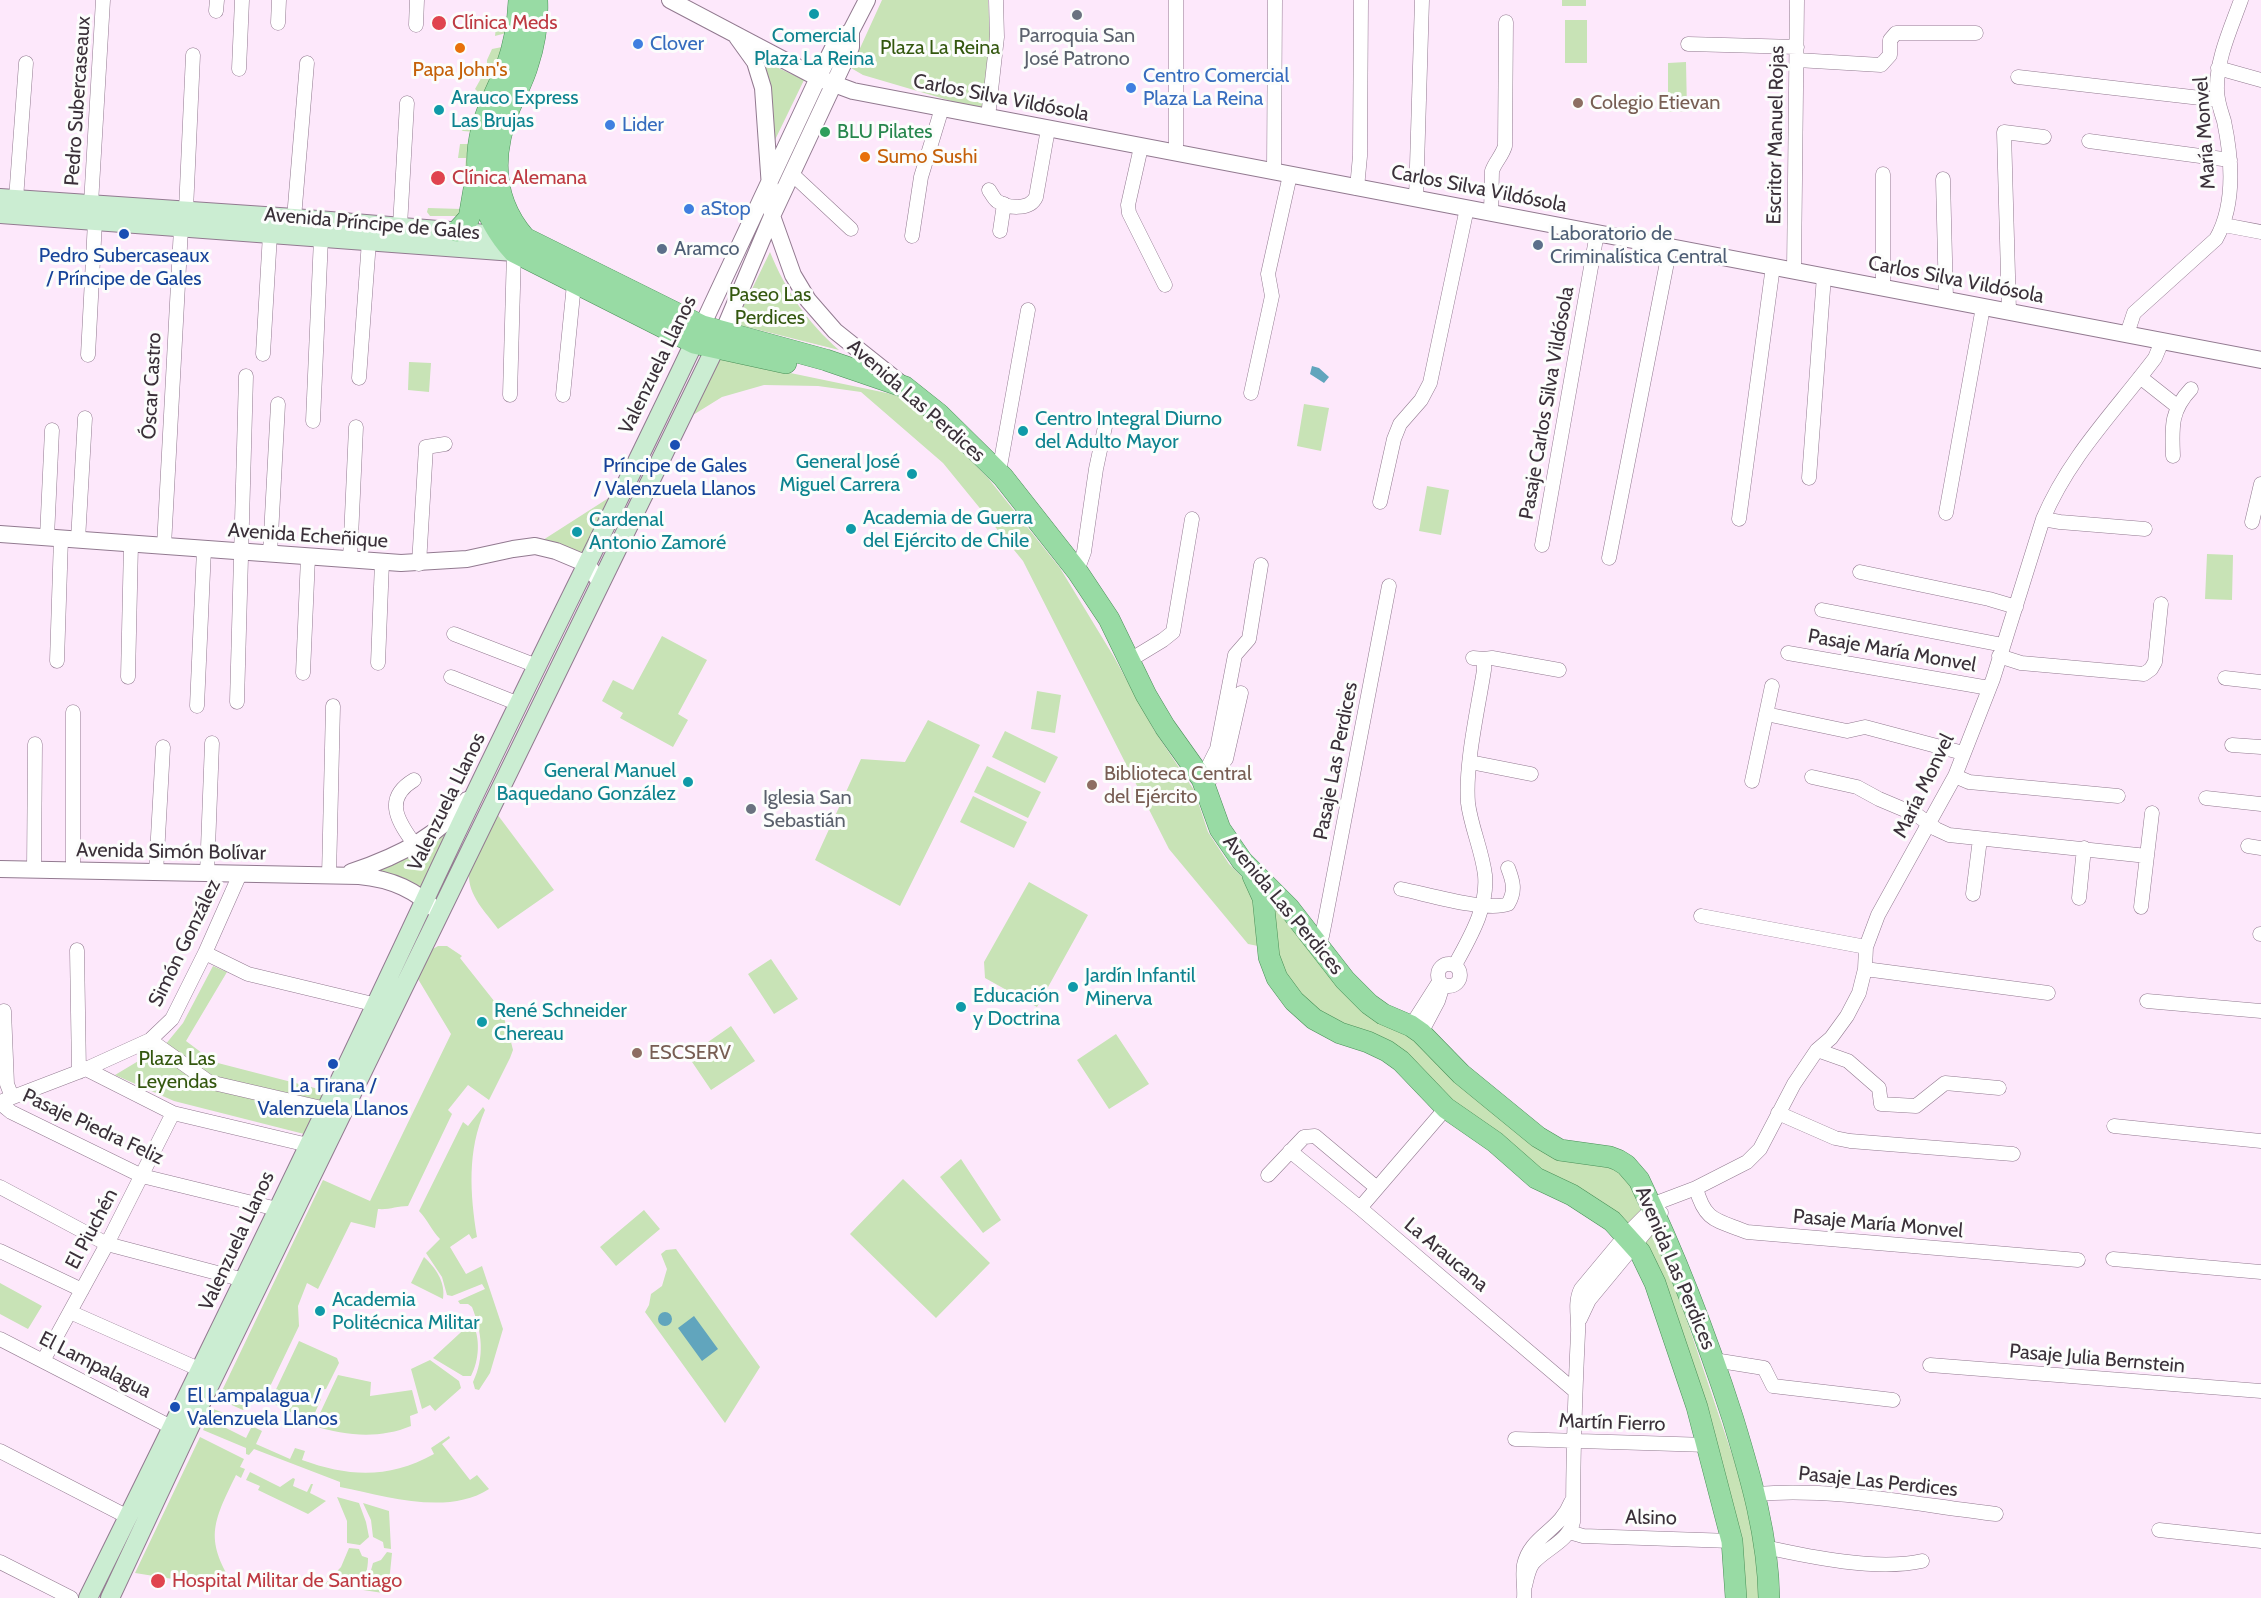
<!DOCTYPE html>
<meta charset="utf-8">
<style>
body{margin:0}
canvas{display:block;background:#fde8fb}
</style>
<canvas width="2261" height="1598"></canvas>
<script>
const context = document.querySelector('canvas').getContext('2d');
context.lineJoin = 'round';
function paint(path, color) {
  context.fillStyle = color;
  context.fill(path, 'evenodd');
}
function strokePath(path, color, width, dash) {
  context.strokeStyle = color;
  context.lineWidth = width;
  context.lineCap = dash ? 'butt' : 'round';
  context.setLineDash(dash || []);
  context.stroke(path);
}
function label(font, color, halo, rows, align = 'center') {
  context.font = font + ' Cabin,sans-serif';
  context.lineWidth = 6;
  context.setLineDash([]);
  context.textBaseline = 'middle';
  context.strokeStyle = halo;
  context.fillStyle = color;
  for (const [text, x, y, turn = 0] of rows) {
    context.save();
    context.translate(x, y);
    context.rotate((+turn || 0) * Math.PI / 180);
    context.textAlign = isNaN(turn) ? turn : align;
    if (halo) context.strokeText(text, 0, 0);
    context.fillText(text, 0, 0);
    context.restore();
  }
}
const green = new Path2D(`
 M882,0H988L990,34L982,110L863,75L851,68Z
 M1562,0H1586V6H1562Z
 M512,16L510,32L495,36L497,18Z
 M1565,20H1587V63H1565Z
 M507,46L499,72L487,64V60L492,49Z
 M757,58L804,80L773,144Z
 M1686,62L1687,111L1668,112V63Z
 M484,73L495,81L475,132L463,131L460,129L464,121H472L483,97L475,89Z
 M460,144H473L465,216H430L427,212L428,208L462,209L466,158H458Z
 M770,252C786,291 807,322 839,350L735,324Z
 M723,359L906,397L932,421L988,478L1060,568L1114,657L1154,730L1194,790L1208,832L1229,864L1252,887L1258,946L1248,944L1169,849L1023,561L943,463L861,392L818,386L764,385L722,397L693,415L717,361Z
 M409,362L431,363L429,392L408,390Z
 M1304,404L1329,408L1321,451L1297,446Z
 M1427,486L1449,490L1441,535L1419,531Z
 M621,490L591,555L543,540Z
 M2207,554L2233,555L2232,600L2205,599Z
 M662,636L707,660L678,714L688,720L673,747L620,718L623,713L602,701L613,680L633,690Z
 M1037,691L1061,695L1055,733L1031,729Z
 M928,720L980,745L900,906L815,860L861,759L905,762Z
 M1005,731L1058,757L1045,783L992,757Z
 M987,766L1041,792L1028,818L974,792Z
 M973,796L1027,822L1014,848L960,822Z
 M497,814L554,890L498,929C486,912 468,896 469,874Z
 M454,829L424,888L372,868L428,844Z
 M1029,882L1088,915L1037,1007L985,978L984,962Z
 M1263,895L1407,1029L1537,1143L1625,1167L1658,1235L1743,1487L1751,1526L1762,1598H1740L1643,1250L1533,1175L1421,1081L1341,1032L1278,973Z
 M438,946H447L462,956L460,958L502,1011L511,1042L513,1050L510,1058L489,1100L468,1085L448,1110L452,1114L408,1206C397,1206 389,1210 378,1209L375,1228L351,1222L318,1289L307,1283L298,1306L299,1326L264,1399L256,1396L243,1410L218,1399L323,1180L370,1201L451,1034L418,979L431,950Z
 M771,959L798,999L774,1014L748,974Z
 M213,966L227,972L186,1041L214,1062L334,1093L312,1136L174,1101L115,1075L165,1045L183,1023Z
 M731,1026L755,1061L711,1090L688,1056Z
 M1116,1034L1149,1084L1109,1109L1077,1060Z
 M483,1107L485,1110C467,1151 470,1194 477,1237L472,1239L469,1234L450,1247L466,1274L482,1266L503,1329L490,1373L479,1390L475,1389L473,1382C485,1357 482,1332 472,1307L468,1304H460L458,1301L485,1289L482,1284L452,1296L447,1295L442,1277L426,1253L440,1239C431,1230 428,1220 419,1211L463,1122L468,1126Z
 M961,1159L1001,1220L983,1233L940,1177Z
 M903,1179L990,1263L936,1318L850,1234Z
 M644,1210L660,1229L616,1266L600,1247Z
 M676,1249L760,1367L725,1423L645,1312L649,1305L651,1294L662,1286L667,1269L661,1254L666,1250Z
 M424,1257C435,1267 446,1282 443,1299L411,1283Z
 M0,1283L42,1306L28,1329L0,1314Z
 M472,1322C481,1338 479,1361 471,1376H463L433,1358Z
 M299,1341L337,1358L339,1363L326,1389L318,1390L317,1395L321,1399L311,1422L270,1402Z
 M430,1360L459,1381L461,1388L435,1411L430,1405L422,1409L411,1369Z
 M338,1375L371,1382L370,1396L412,1390L418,1413L410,1416L411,1426C380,1439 346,1436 314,1426Z
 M213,1409L224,1413L218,1424L246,1438L252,1426L262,1431L256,1444L290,1459L295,1448L305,1451L302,1460C349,1477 389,1479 434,1454L431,1448L449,1436L450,1438L442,1444L470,1480L477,1475L489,1489C447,1516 386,1496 340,1487V1482L254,1449L249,1455L246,1454V1448L203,1430Z
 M200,1437L244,1459L240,1467L245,1469L241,1478L236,1475C212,1524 204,1540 236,1589L135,1573Z
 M250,1472L280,1487L293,1478L295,1479L293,1486L307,1492L311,1484H313L310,1493L326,1501L308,1514L258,1490L260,1486L246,1480Z
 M337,1497L359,1503L366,1522L369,1537L360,1545L347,1543V1521Z
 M363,1503L389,1511L391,1549L384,1548L383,1542L373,1537L371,1520Z
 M349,1548L359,1549L362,1556L368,1558C368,1570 365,1579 359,1588L325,1584L341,1567Z
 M387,1552L392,1553L390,1573L383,1593L363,1590L368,1581L373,1563L381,1560Z`);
const water = new Path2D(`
 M1312,366L1319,368L1329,377L1324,383L1310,374Z
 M658 1319a7 7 0 1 1 14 0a7 7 0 1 1-14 0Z
 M694,1316L718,1349L702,1361L678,1328Z`);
const minor = new Path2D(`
 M1176,0V153
 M216,11L217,0
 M278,23L279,0
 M416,25L417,0
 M1688,44L1797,47
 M1797,60L1881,65L1890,55V40L1896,33H1976
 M2218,68L2261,80
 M239,69L242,0
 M2018,77L2218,100
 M988,117L997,37L996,0
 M2089,141L2230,160
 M1141,147L1128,205L1129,213L1165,285
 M1274,172L1275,0
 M792,174L851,229
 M1943,179L1946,299
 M1357,188L1360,156L1361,0
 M989,190C991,193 994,199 997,201C1008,209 1030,210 1036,197L1048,129
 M16,199L26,63
 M1416,199L1422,0
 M91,204L103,0
 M186,210L193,55
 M1491,213L1492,171C1495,162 1502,156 1505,146L1506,22
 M294,218L307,63
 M2224,225L2261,232
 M400,226L407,103
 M1000,231L1004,204
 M912,236L921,177L942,108
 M1794,270L1797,0
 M1883,287V174
 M2009,311L2004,132L2044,137
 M2127,334L2134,313L2216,239C2236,204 2232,159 2224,121C2221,111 2217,101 2217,90C2216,60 2231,28 2241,0
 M263,354L270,234
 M88,355L95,221
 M2140,377L2178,407
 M359,378L369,241
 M1251,393L1272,296L1268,274L1290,175
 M510,395L514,252
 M563,395L574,284
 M313,421L321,238
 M2173,456C2172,428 2170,411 2191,389
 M999,472L1028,310
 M1809,478L1824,276
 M1380,502L1394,439L1400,424L1421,400L1430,383L1467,208
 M1946,513L1983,307
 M1739,519L1773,266
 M2043,519L2060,522L2145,529
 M2252,522L2261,484
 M47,537L52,430
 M78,540L85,418
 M1542,545L1597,233
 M164,546L181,228
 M270,554L278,404
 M1609,558L1670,247
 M350,560L356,427
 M419,564L426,447L445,444
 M1077,571L1084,552L1096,469L1106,422
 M1860,572L1989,599L2016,607
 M1822,610L2003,645
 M454,634L537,666
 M1788,653L1989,688
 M1999,656L2021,663L2144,674L2151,669L2155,662L2161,604
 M1484,659L1492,658L1559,670
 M1130,660L1163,640L1173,632L1192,519
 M57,661L61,538
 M378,663L382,562
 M303,673L308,557
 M128,677L131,544
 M451,677L519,704
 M2225,678L2261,682
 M237,702L246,376
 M197,706L204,549
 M1766,714L1847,731L1865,727L1963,753
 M2232,745L2261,747
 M1470,762L1531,774
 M1955,776L1969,782L2118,796
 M1812,777L1857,787L1879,799L1917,815L1936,829L1949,835L2147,856
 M1202,779L1217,749L1235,655L1249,639L1261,565
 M414,780C382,799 399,823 415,845
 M1752,781L1772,686
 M1208,782L1226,759L1241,693
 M2206,798L2261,804
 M2248,846L2261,848
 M34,870L35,744
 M73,871V712
 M156,873L163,747
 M207,874L212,743
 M329,876L333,706
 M1401,889C1427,894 1485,912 1508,904C1516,891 1513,881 1508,868
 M1973,894L1980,839
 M2079,898L2084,848
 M2141,907L2152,813
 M1701,916L1866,947
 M2260,934H2261
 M1317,943L1322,936L1325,921L1389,586
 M77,950L79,1072
 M205,953L248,974L377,1005
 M1438 975a11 11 0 1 1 22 0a11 11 0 1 1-22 0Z
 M1455,965C1470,937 1488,908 1485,875C1482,850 1471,827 1468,803C1465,764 1478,709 1484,670V659L1473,658
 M1865,969L2048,993
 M2147,1001L2261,1011
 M4,1011L7,1084L12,1097
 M1411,1026L1439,982
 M1421,1033L1438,1001L1443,985
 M150,1040L209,1082L326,1109
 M1817,1050L1848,1061L1879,1088L1881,1104L1916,1106L1945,1083L1999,1088
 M86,1069L173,1113L308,1145
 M0,1102L86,1069L150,1040L172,1019L205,953L240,874
 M0,1103L11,1112L142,1176L277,1209
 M1778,1113L1835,1138L1850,1141L2013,1154
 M2114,1126L2261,1141
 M1290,1151L1360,1208L1575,1391
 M1268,1175L1304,1137L1315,1136L1377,1188
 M0,1187L107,1244L244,1280
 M1696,1188C1705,1222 1717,1220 1747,1232L2078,1260
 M1360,1208L1446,1108
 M0,1251L82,1290
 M2113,1259L2261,1272
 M70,1312L201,1370
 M1580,1319L1589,1300L1661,1213
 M0,1339L171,1427
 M1714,1360L1764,1368L1773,1386L1893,1400
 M43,1361L107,1244L173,1113
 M1930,1365L2261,1391
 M1515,1439L1708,1445
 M0,1451L128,1517
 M1756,1494C1834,1487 1918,1505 1996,1514
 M2159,1530L2261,1541
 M1569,1532L1583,1536L1732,1541
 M1765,1547C1810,1557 1877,1571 1922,1561
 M0,1562L71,1598
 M1525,1586C1527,1578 1528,1570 1533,1563C1545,1549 1569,1541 1573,1522C1573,1459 1575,1396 1578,1333C1579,1318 1574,1303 1581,1289L1626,1235L1659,1202L1696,1188L1747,1162L1760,1149L1794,1084L1817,1050L1831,1038L1847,1016L1859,993L1865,969L1866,947L1878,915L1955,776L1993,679L2043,519C2069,457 2115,411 2155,358L2162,341
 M1524,1598C1525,1587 1522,1576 1524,1565C1530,1536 1560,1531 1571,1502`);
const tertiary = new Path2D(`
 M670,0L818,78L853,91L2261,360
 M737,37L755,62L763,88L772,216L793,275L808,300L835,331L899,382
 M702,326L818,78L837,40L851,31
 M723,332L772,216L851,47V31L867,0
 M0,534L401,563L467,559L513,549L535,546L556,551L587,564L600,582
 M0,869L359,876C392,879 416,890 439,913
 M351,872C394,858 439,837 467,800`);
const secondary = new Path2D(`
 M0,198L294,218L510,236
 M0,214L514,252L521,244
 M88,1598C206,1359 323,1119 435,878C521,694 614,513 700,330
 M110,1598L202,1401L721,336`);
const primary = new Path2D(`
 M519,0C518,23 514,46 506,68C498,88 487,107 482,128C470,174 483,218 514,252L694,343L786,363
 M537,0C538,22 535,43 528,64C524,79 516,93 510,107C491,154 491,199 525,238L702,326L826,360L905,387L939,414L1003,477L1077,571L1109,619L1146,695L1165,727L1202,779L1220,829L1242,861L1289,908L1345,980L1369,1004L1383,1014L1411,1026L1421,1033L1461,1074L1538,1137L1560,1150L1610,1157L1618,1160L1626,1165L1639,1180C1676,1257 1707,1338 1733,1419C1751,1478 1768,1536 1769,1598
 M457,231L469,218L475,183
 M1253,876L1263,898L1269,957L1277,978L1294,1001L1314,1019L1340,1033L1368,1042L1387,1051L1401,1061L1446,1108L1495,1142L1536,1178L1572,1195L1612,1221L1640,1252L1655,1283L1697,1407L1732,1541L1736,1598`);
const markers = [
 [814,14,6,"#0f9aa8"],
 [1077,15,6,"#6b7280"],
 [439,23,8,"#e0444e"],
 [638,44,6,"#3f7fe0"],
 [460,48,6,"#e8710a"],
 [1131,88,6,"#3f7fe0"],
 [1578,103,6,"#8d6e63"],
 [439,110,6,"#0f9aa8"],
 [610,125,6,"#3f7fe0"],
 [825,132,6,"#2e9e5b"],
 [865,157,6,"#e8710a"],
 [438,178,8,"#e0444e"],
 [689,209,6,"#3f7fe0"],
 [124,234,6,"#1a4fb4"],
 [1538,245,6,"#5c6f8a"],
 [662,249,6,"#5c6f8a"],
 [1023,431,6,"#0f9aa8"],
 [675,445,6,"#1a4fb4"],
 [912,474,6,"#0f9aa8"],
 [851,529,6,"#0f9aa8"],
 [577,532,6,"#0f9aa8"],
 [688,782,6,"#0f9aa8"],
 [1092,785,6,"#8d6e63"],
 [751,809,6,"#6b7280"],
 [1073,987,6,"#0f9aa8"],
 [961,1007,6,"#0f9aa8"],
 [482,1022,6,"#0f9aa8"],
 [637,1053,6,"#8d6e63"],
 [333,1064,6,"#1a4fb4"],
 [320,1311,6,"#0f9aa8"],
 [175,1407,6,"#1a4fb4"],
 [158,1581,8,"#e0444e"]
];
const healthNames = [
 ["Clínica Meds",452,23],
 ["Clínica Alemana",452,178],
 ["Hospital Militar de Santiago",172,1581]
];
const cultureNames = [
 ["Comercial",814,36,"center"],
 ["Plaza La Reina",814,59,"center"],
 ["Arauco Express",451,98],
 ["Las Brujas",451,121],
 ["Centro Integral Diurno",1035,419],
 ["del Adulto Mayor",1035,442],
 ["General José",900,462,"right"],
 ["Miguel Carrera",900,485,"right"],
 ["Academia de Guerra",863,518],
 ["del Ejército de Chile",863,541],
 ["Cardenal",589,520],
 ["Antonio Zamoré",589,543],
 ["General Manuel",676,771,"right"],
 ["Baquedano González",676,794,"right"],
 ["Jardín Infantil",1085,976],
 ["Minerva",1085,999],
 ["Educación",973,996],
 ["y Doctrina",973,1019],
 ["René Schneider",494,1011],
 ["Chereau",494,1034],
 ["Academia",332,1300],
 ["Politécnica Militar",332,1323]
];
const worshipNames = [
 ["Parroquia San",1077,36],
 ["José Patrono",1077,59],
 ["Iglesia San",763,798,"left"],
 ["Sebastián",763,821,"left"]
];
const shopNames = [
 ["Clover",650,44],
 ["Centro Comercial",1143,76],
 ["Plaza La Reina",1143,99],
 ["Lider",622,125],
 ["aStop",701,209]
];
const parkNames = [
 ["Plaza La Reina",940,48],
 ["Paseo Las",770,295],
 ["Perdices",770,318],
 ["Plaza Las",177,1059],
 ["Leyendas",177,1082]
];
const foodNames = [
 ["Papa John's",460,70],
 ["Sumo Sushi",877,157,"left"]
];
const streetNames = [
 ["Carlos Silva Vildósola",1001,98,11],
 ["Pedro Subercaseaux",78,101,-86],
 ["María Monvel",2205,133,-94],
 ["Escritor Manuel Rojas",1776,135,-89],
 ["Carlos Silva Vildósola",1479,189,11],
 ["Avenida Príncipe de Gales",372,224,5],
 ["Carlos Silva Vildósola",1956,280,11],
 ["Valenzuela Llanos",658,365,-64],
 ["Óscar Castro",152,386,-87],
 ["Avenida Las Perdices",916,401,41],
 ["Pasaje Carlos Silva Vildósola",1547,403,-80],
 ["Avenida Echeñique",308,536,4],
 ["Pasaje María Monvel",1892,651,10],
 ["Pasaje Las Perdices",1336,761,-79],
 ["María Monvel",1924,786,-64],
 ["Valenzuela Llanos",447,802,-64],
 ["Avenida Simón Bolívar",171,852,1],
 ["Avenida Las Perdices",1283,905,50],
 ["Simón González",185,943,-64],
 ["Pasaje Piedra Feliz",93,1127,25],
 ["Pasaje María Monvel",1878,1224,5],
 ["El Piuchén",92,1229,-62],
 ["Valenzuela Llanos",237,1241,-65],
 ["La Araucana",1446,1255,40],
 ["Avenida Las Perdices",1675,1268,67],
 ["Pasaje Julia Bernstein",2097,1359,5],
 ["El Lampalagua",95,1365,27],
 ["Martín Fierro",1612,1423,2],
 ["Pasaje Las Perdices",1878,1482,6],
 ["Alsino",1651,1518,1]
];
const educationNames = [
 ["Colegio Etievan",1590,103],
 ["Biblioteca Central",1104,774],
 ["del Ejército",1104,797],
 ["ESCSERV",649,1053]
];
const leisureNames = [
 ["BLU Pilates",837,132]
];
const serviceNames = [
 ["Laboratorio de",1550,234],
 ["Criminalística Central",1550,257],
 ["Aramco",674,249]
];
const transitNames = [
 ["Pedro Subercaseaux",124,256],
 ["/ Príncipe de Gales",124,279],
 ["Príncipe de Gales",675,466],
 ["/ Valenzuela Llanos",675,489],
 ["La Tirana /",333,1086],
 ["Valenzuela Llanos",333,1109],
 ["El Lampalagua /",187,1396,"left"],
 ["Valenzuela Llanos",187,1419,"left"]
];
paint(green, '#c8e3b6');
paint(water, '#61a5bd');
strokePath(minor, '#927a90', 15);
strokePath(tertiary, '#927a90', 18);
strokePath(secondary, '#927a90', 20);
strokePath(primary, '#4a9058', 22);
strokePath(minor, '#fff', 14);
strokePath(tertiary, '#fff', 16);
strokePath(secondary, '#cbedd2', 18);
strokePath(primary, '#98dba4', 21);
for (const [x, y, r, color] of markers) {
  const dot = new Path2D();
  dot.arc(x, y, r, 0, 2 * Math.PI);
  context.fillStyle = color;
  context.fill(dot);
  strokePath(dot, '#fcfdfc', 2);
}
label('20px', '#be3a42', '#fcfdfc', healthNames, 'left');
label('20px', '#0d838f', '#fcfdfc', cultureNames, 'left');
label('20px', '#5b616d', '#fcfdfc', worshipNames);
label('20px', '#366cbe', '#fcfdfc', shopNames, 'left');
label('20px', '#33570e', '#fcfdfc', parkNames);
label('20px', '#c56008', '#fcfdfc', foodNames);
label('20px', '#3a3039', '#fcfdfc', streetNames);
label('20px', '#785e54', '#fcfdfc', educationNames, 'left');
label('20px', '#27864d', '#fcfdfc', leisureNames, 'left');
label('20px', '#4e5e75', '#fcfdfc', serviceNames, 'left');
label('20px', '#164399', '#fcfdfc', transitNames);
</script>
